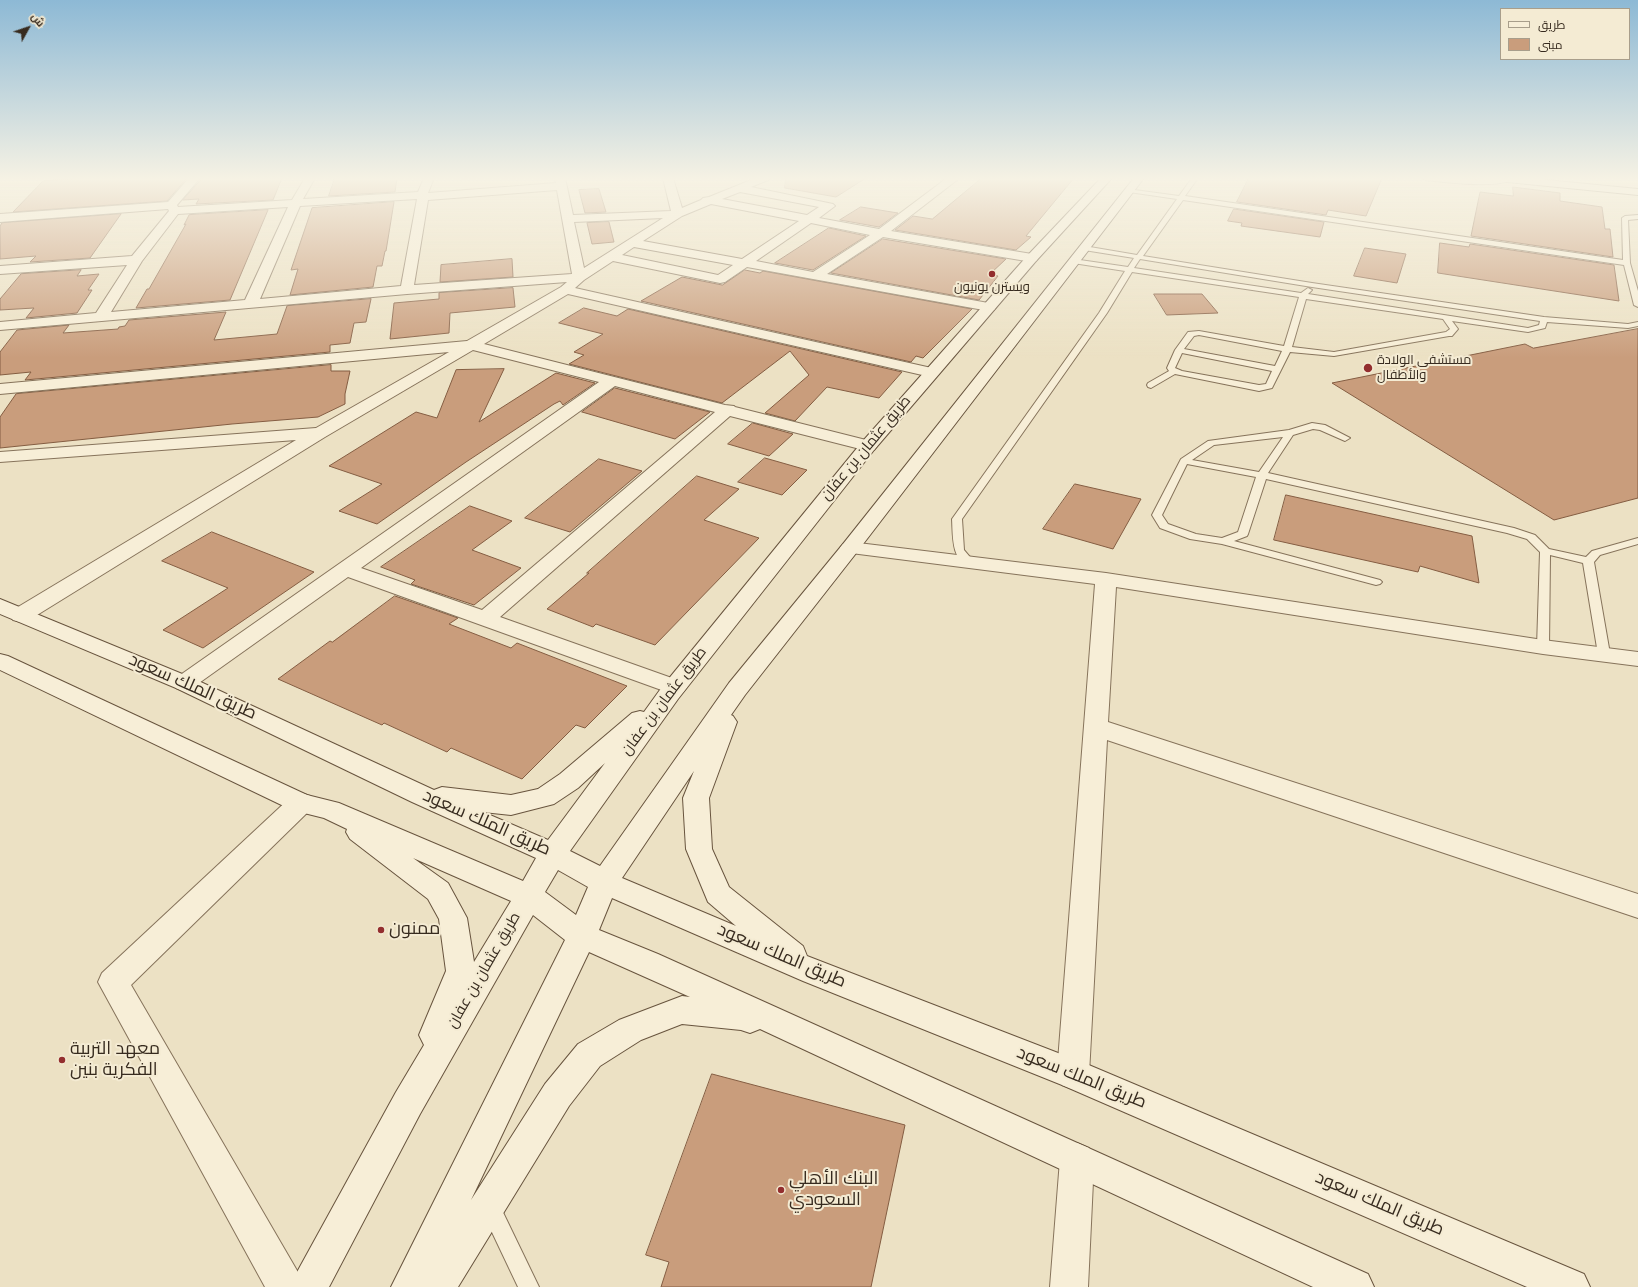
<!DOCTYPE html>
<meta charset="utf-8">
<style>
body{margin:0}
#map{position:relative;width:1638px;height:1287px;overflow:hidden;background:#ece1c4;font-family:Spectral,Cairo,serif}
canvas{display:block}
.legend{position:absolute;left:1500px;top:8px;width:130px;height:52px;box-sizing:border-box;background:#f4ebd3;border:1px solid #a89e8b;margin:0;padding:5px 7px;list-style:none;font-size:12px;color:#372b1f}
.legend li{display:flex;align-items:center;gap:8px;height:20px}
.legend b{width:20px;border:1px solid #a89e8b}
.north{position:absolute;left:8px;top:8px;width:40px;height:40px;-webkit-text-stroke:3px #f4ebd3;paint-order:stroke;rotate:50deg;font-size:11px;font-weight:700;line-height:16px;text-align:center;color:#372b1f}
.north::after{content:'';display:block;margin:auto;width:14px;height:18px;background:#372b1f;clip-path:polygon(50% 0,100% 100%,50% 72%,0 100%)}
</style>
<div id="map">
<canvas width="1638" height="1287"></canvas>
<ul class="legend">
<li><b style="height:5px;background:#f7eed7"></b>طريق</li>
<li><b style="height:11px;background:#c99d7c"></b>مبنى</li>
</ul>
<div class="north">ش</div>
</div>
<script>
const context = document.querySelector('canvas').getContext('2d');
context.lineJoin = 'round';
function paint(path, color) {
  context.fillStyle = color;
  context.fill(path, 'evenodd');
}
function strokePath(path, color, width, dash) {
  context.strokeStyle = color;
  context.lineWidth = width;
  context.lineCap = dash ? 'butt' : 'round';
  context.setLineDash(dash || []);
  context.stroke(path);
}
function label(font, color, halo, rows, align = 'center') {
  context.font = font + ' Spectral,Cairo,serif';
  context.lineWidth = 4;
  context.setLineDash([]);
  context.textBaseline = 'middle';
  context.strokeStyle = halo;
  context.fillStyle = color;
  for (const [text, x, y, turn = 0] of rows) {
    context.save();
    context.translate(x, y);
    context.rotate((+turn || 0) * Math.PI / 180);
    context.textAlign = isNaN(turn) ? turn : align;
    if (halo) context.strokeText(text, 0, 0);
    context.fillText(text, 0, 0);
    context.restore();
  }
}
const building = new Path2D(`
 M90,178H187L167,201L13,212L43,181Z
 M202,178H201H282L273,200L196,204L199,199L183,200Z
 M335,178H397L395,192L329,196Z
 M786,178H866L836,197L785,188Z
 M982,178H1074L1026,236L1031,237L1016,250L895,230L913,216L932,219Z
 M1249,178H1382L1366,216L1328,210L1326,215L1237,202Z
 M1513,187L1560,193V201L1602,207L1605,229H1610L1613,257L1471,236L1480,192L1513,196Z
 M599,189L606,212L585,213L579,190Z
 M394,202L386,251H385L382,266H377L373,287L290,295L298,269L291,270L312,208Z
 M861,207L898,213L879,227L840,220Z
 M1234,209L1324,222L1320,237L1241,226L1242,223L1228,221Z
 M268,210L230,300L136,308L147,289H149L186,224L184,225L189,215Z
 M121,214L90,258L30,262L36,256L0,259V226L2,223Z
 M609,222L614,242L592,244L587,223Z
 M829,228L866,236L813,270L775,263Z
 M883,239L1006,259L990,274L998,276L979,300L831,273Z
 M1440,243L1469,247L1470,244L1614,265L1619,301L1438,273Z
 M1365,248L1406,254L1397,283L1354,276Z
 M512,259L513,277L440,282L441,265Z
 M81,270L77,276L99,274L88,290H92L77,313L26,318L34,308L0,310V299L21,274Z
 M745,270L760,273L763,271L972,309L923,358L916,356L911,362L641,301L682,277L722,285Z
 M513,288L515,307L450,313L449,333L390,339L394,303L439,299V293Z
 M1154,294H1202L1218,313L1167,315Z
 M371,299L366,322L354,323L350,343L330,345V352L25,380L31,372L0,375V352L17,330L69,325L63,333L118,329L119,327L125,326L129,320L226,312L214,340L277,334L287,306Z
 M584,308L617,316L628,309L902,372L879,398L827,387L795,421L765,413L809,375L790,351L722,403L569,364L584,355L574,352L603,334L559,323Z
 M1638,329V498L1554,520L1332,383L1525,344L1533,348Z
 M331,365V371H350L345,394V404L318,417L232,424L0,448V417L16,394Z
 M504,369L479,422L556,373L595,383L563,405L560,401L554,404L466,462L377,524L339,511L382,484L329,466L416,412L437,418L456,370Z
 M615,388L710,412L675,439L582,412Z
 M753,423L793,434L769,456L728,444Z
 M765,458L807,470L782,495L738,482Z
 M599,459L642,471L570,532L525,518Z
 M697,476L739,489L704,520L759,538L655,645L596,624L593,627L547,609L589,573H587Z
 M1075,484L1141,499L1113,549L1043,529Z
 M1286,495L1472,536L1479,583L1420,566L1418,572L1274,540Z
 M470,506L512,521L472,550L521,568L474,605L411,584L415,580L381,567Z
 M212,532L314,572L203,648L163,630L228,588L162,561Z
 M395,596L458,618L449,624L511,648L517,643L627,686L585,728L576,725L522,779L451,748L447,752L384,723L382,725L278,679L330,641L332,642Z
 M712,1074L905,1125L871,1287H661L669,1262L646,1255Z`);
const lane = new Path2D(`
 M1192,178H1198L1185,196L1623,260L1622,218L1625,216L1638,215V219L1628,220L1630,263L1638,291V307L1634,305L1624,265L1183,200L1143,256L1312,283L1544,317L1628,324L1638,322V326L1628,328L1547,322L1545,328L1528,332L1452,321L1458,329L1452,336H1449L1334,356L1290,352L1272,388L1259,391L1175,374L1151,388L1148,387L1147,385L1148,383L1169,371L1167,368L1175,350L1188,332L1199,331L1284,346L1299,297L1132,272L1107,313L962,519L964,550L975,563L970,566C951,562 953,534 952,519L1099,313L1125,271L1073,263L1070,261L1073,259L1128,267L1134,258L1084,250L1081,248L1084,246L1137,255L1177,199L1129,192L1127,191V189L1179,196ZM1140,259L1312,287L1540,321L1539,325L1528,328L1308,294L1312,290L1308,288L1301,293L1134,268ZM1306,299L1443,319L1450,329L1446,332L1334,352L1292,347ZM1199,335L1282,351L1275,366L1184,349L1194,336ZM1182,353L1272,371L1266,384L1259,385L1182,371L1175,368Z
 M1423,178L1478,180L1507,178L1513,179C1498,189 1444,182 1426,180Z
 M1312,423L1325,425L1350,438L1345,441L1320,430L1313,429L1293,435L1268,473L1514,528L1535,535L1549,549L1586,557L1592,551L1638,538V544L1600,555L1594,562L1610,654L1608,657H1600L1598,654L1583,563L1550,555L1549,647L1547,650H1539L1537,647L1540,552L1527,539L1507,533L1266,479L1248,534L1247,536L1234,541L1380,580L1382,582L1380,584L1376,585L1222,544L1190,539L1160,528L1152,515L1181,459L1208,441L1289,430ZM1283,437L1259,472L1192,460L1214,445ZM1187,464L1256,477L1238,532L1222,538L1196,534L1168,524L1162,515Z
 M491,1199L498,1202L539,1287H518L481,1209L484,1202Z`);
const street = new Path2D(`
 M189,178H200L177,205L178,207L292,200L305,178H315L303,199L418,192L424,178H434L428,193L556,183L555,178H565L573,215L671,211L663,178H673L682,208L701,200L703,198L709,197L756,178H769L768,180L751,187L833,204L835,206L819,218L879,229L947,178H958L957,180L891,231L1032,254L1036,255L1038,258L1036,261L1032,262L883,237L827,274L994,304L996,307L994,310L989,311L747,267L725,282L720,283L613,261L584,280L575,288L936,369L939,372L936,375L931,377L568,294L484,344L725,405L734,406L735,407L874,442L877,446L874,450L868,451L730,416L500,617L683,682L687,687L683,692L675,695L667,692L348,577L192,688L184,691L176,688L173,683L176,678L599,382L473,350L325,437L29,620L21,622L13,620L10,615L13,610L296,440L0,462V452L316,428L449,352L0,394V384L467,341L561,287L567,282L407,294L0,330V322L96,313L127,265L0,274V266L132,256L169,211L168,209L0,222V214L168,202ZM557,190L572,274L414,285L428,200ZM740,192L819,207L807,215L722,199ZM417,199L401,286L260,299L300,206ZM711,204L799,221L742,259L643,241L682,216ZM288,207L245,300L111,312L142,261L178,214ZM663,218L584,268L574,222ZM811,223L870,235L813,272L756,261ZM634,247L733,265L718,275L622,255ZM615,386L715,412L482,610L361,568Z
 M850,542L1106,573L1543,640L1638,652V666L1543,654L1116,587L1108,722L1638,894V918L1107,740L1089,1074L1084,1085L1073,1089L1062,1085L1057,1074L1095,584L843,552L840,548L843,544Z
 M301,793L310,796L314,803L310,810L131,985L299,1274L305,1287H265L98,982L102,973L292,796Z
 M1077,1143L1089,1148L1094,1160L1088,1287H1050L1060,1160L1065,1148Z`);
const secondary = new Path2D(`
 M1101,178H1112L1036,261L874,450L678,699L570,851L600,866L729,683L843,544L1134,178H1144L857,552L745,695L731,715L733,716L737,722L709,798L712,849L729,887L803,946L807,956L1084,1063L1584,1274L1590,1287H1527L1062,1085L803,981L612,898L599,930L658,954L1368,1274L1374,1287H1313L760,1029L750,1033L741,1030L682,1024L641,1040L600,1066L569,1106L458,1287H391L565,940L533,915L420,1114L329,1287H290L296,1274L396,1092L424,1045L419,1035L446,971L439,919L428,899L350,839L346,832L347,829L324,818L292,810L0,670V654L8,656L307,795L339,803L523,881L536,858L412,802L176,688L0,614V599L192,678L434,790L442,787L511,795L538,789L560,774L632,713L640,711L644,712L662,687L862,442L1028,255ZM605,763L548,840L483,812L511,815L554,804L578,788ZM694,771L683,798L686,849L708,902L736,926L622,878ZM413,858L511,901L474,962L467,918L448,883ZM558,870L588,887L576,915L545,892ZM589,952L690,997L682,996L619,1020L578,1044L545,1084L471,1200Z
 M1492,178H1526L1638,189V195L1497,181Z`);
const markers = [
 [992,274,4,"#932e2e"],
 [1368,368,5,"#932e2e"],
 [381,930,4,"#932e2e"],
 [62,1060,4,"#932e2e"],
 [781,1190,4,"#932e2e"]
];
const farPoinames = [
 ["ويسترن يونيون",992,288],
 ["مستشفى الولادة",1377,361,"left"],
 ["والأطفال",1377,376,"left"]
];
const streetNames = [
 ["طريق عثمان بن عفان",867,449,-50],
 ["طريق عثمان بن عفان",665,702,-53],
 ["طريق عثمان بن عفان",485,971,-60]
];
const nearStreetnames = [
 ["طريق الملك سعود",192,688,24],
 ["طريق الملك سعود",486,824,24],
 ["طريق الملك سعود",781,957,23],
 ["طريق الملك سعود",1081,1079,22],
 ["طريق الملك سعود",1379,1205,23]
];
const nearPoinames = [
 ["ممنون",389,930],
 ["معهد التربية",70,1050],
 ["الفكرية بنين",70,1071],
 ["البنك الأهلي",789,1180],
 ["السعودي",789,1201]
];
paint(building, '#c99d7c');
strokePath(building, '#845d42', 1);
strokePath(lane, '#86735b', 2);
strokePath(street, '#86735b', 2);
strokePath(secondary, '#68543e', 2);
paint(lane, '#f7eed7');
paint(street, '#f7eed7');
paint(secondary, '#f7eed7');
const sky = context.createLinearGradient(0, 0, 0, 358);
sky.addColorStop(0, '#8db9d5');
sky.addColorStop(0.5, '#f6f2e4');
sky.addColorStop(1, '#f6f2e400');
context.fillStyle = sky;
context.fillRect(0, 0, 1638, 358);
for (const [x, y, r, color] of markers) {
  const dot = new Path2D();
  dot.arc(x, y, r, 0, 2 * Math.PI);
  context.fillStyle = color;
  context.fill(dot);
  strokePath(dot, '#f4ebd3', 1.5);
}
label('13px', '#372b1f', '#f4ebd3', farPoinames);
label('15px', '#372b1f', '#f4ebd3', streetNames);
label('18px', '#372b1f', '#f4ebd3', nearStreetnames);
label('18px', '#372b1f', '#f4ebd3', nearPoinames, 'left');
</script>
